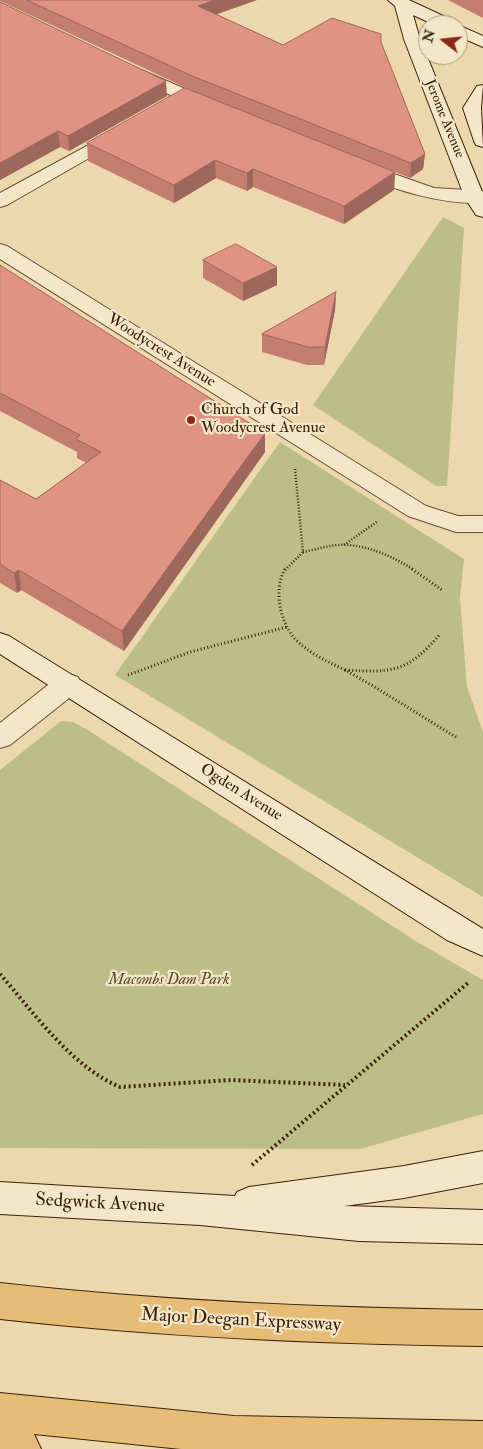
<!DOCTYPE html>
<style>
body{margin:0}
#map{position:relative;width:483px;height:1449px;overflow:hidden;background:#ecd8ac;font-family:"IM FELL Double Pica",serif}
canvas{display:block}
.north{position:absolute;left:418px;top:15px;width:50px;height:50px;box-sizing:border-box;background:#f3e6c9;border:1px solid #aa987d;border-radius:50%;rotate:286deg;font-size:14px;font-weight:700;line-height:20px;text-align:center;color:#3d220b}
.north::after{content:'';display:block;margin:auto;width:18px;height:22px;background:#8f2418;clip-path:polygon(50% 0,100% 100%,50% 72%,0 100%)}
</style>
<div id="map">
<canvas width="483" height="1449"></canvas>
<div class="north">N</div>
</div>
<script>
const context = document.querySelector('canvas').getContext('2d');
context.lineJoin = 'round';
function paint(path, color) {
  context.fillStyle = color;
  context.fill(path, 'evenodd');
}
function strokePath(path, color, width, dash) {
  context.strokeStyle = color;
  context.lineWidth = width;
  context.lineCap = dash ? 'butt' : 'round';
  context.setLineDash(dash || []);
  context.stroke(path);
}
function label(font, color, halo, rows, align = 'center') {
  context.font = font + ' "IM FELL Double Pica",serif';
  context.lineWidth = 4.5;
  context.setLineDash([]);
  context.textBaseline = 'middle';
  context.strokeStyle = halo;
  context.fillStyle = color;
  for (const [text, x, y, turn = 0] of rows) {
    context.save();
    context.translate(x, y);
    context.rotate((+turn || 0) * Math.PI / 180);
    context.textAlign = isNaN(turn) ? turn : align;
    if (halo) context.strokeText(text, 0, 0);
    context.fillText(text, 0, 0);
    context.restore();
  }
}
const green = new Path2D(`
 M443,217L464,228L447,486H436L313,405Z
 M280,442L464,559L460,598L467,687L483,732V897L115,675Z
 M61,721L73,722L86,729L419,943L483,980V1114L360,1149L0,1148V770Z`);
const pathFar2 = new Path2D(`
 M344,545L378,521
 M303,552C314,550 326,546 337,545C364,543 392,556 414,570
 M285,570L303,552L295,469`);
const pathFar1 = new Path2D(`
 M285,569C273,590 280,623 296,640C310,654 327,661 345,670C383,691 419,715 456,737
 M412,569L442,590
 M345,670C393,673 408,672 440,634
 M128,675L190,652L287,627`);
const path = new Path2D(`
 M0,974C34,1013 72,1067 120,1087L231,1080L345,1085
 M252,1165L468,983`);
const street = new Path2D(`
 M132,66L218,103L221,107L218,111H206L126,75L123,71L126,67Z
 M120,128L126,129L129,133L126,137L7,205L0,207V193Z
 M360,162L434,188L483,191V203C436,204 396,190 353,172L351,168L353,164Z
 M0,244L7,246L426,506L458,516H483V532H456L408,516L0,259Z
 M68,674L78,677L81,684L78,691L10,745L0,748V723L58,677Z`);
const secondary = new Path2D(`
 M388,0H409L454,21L456,25H435L413,15L420,39L483,194V217L476,215L465,198L404,39L395,6Z
 M458,25L483,36V47L458,36Z
 M483,85L481,108L483,147L476,145L474,141L463,108L477,86Z
 M0,633L9,636L483,929V956L447,940L0,654Z
 M483,1151V1183L404,1198L344,1206L483,1210V1244L359,1241L200,1225L0,1214V1182L235,1196L237,1192L249,1187L404,1166Z`);
const highway = new Path2D(`
 M0,1283C161,1301 321,1308 483,1310V1346C321,1344 161,1337 0,1319Z
 M0,1393L234,1416L483,1421V1449H181L34,1434L41,1449H0Z`);
const wall = new Path2D(`
 M0,0H257L216,14L283,45L381,42L425,154L423,169L410,178L395,172L394,190L344,224L253,187L247,191L216,178L174,203L88,161L87,143L191,90L0,1Z
 M448,0H483V18Z
 M0,2L167,96L69,151L60,147L0,180Z
 M203,260L277,285L243,301L203,278Z
 M0,265L265,452L124,651L21,590L17,593L0,583V480L36,499L86,463L77,458V452L0,411Z
 M336,292L335,310L324,365H307L262,352V334Z`);
const shadedWall = new Path2D(`
 M215,0H257L198,21V6Z
 M166,81L167,96L69,151L68,136Z
 M58,131L60,147L0,180V163Z
 M425,154L423,169L410,178L411,163Z
 M215,160L216,178L174,203V185Z
 M253,169V187L247,191V173Z
 M395,172L394,190L344,224V206Z
 M277,267V285L243,301V283Z
 M336,292L335,310L324,365L325,347Z
 M265,433V452L124,651L122,631Z
 M19,570L21,590L17,593L14,573Z`);
const building = new Path2D(`
 M27,0H215L198,6L283,45L332,18L381,34V42L425,154L411,163L190,75Z
 M0,2L166,81L68,136L58,131L0,163Z
 M185,88L395,172L344,206L253,169L247,173L215,160L174,185L87,143Z
 M236,244L277,267L243,283L203,260Z
 M0,265L265,433L122,631L19,570L14,573L0,564V480L36,499L101,452L76,439L80,435L0,393Z
 M336,292L325,347H308L262,334Z`);
const markers = [
 [191,420,5,"#8f2418"]
];
const farStreetnames = [
 ["Jerome Avenue",444,119,68]
];
const streetNames = [
 ["Woodycrest Avenue",161,351,32],
 ["Ogden Avenue",241,793,32]
];
const poiNames = [
 ["Church of God",201,411],
 ["Woodycrest Avenue",201,429]
];
const parkNames = [
 ["Macombs Dam Park",169,981]
];
const nearStreetnames = [
 ["Sedgwick Avenue",100,1204,3],
 ["Major Deegan Expressway",241,1321,3]
];
paint(green, '#bcbe87');
strokePath(street, '#695033', 2);
strokePath(secondary, '#3d220b', 2);
strokePath(highway, '#3d220b', 2);
strokePath(pathFar2, '#3d220b', 2.5, [1, 2]);
strokePath(pathFar1, '#3d220b', 3, [1, 2.5]);
strokePath(path, '#3d220b', 4, [2, 3]);
paint(street, '#f3e6c9');
paint(secondary, '#f3e6c9');
paint(highway, '#e6bc76');
paint(wall, '#c27e71');
paint(shadedWall, '#9e675c');
paint(building, '#e19383');
strokePath(building, '#9e675c', 1);
for (const [x, y, r, color] of markers) {
  const dot = new Path2D();
  dot.arc(x, y, r, 0, 2 * Math.PI);
  context.fillStyle = color;
  context.fill(dot);
  strokePath(dot, '#f3e6c9', 2);
}
label('14px', '#3d220b', '#f3e6c9', farStreetnames);
label('16px', '#3d220b', '#f3e6c9', streetNames);
label('16px', '#3d220b', '#f3e6c9', poiNames, 'left');
label('italic 16px', '#5d492a', '#f3e6c9', parkNames);
label('19px', '#3d220b', '#f3e6c9', nearStreetnames);
</script>
